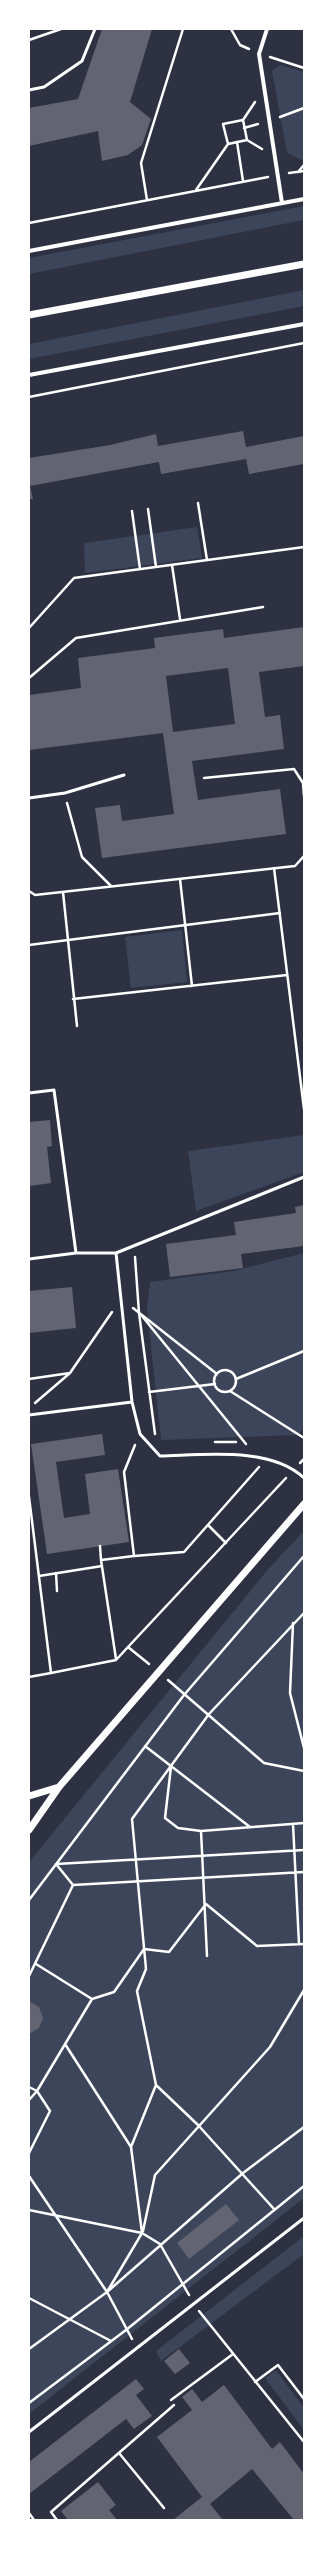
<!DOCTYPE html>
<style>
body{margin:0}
#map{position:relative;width:333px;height:2549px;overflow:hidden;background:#2d3142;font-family:Montserrat,sans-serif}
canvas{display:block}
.frame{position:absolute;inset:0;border:30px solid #fff;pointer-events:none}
</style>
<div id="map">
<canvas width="333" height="2549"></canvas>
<div class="frame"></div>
</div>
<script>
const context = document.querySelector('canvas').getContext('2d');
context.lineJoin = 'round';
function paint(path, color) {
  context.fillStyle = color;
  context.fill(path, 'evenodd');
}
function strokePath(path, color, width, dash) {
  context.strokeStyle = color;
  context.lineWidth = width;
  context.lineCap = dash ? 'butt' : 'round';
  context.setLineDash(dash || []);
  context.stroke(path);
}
const green = new Path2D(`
 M280,65L304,72V161L287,153L272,71Z
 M304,206V220L29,274V258Z
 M304,290V306L29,359V344Z
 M197,527L202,558L85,573L84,543Z
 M182,930L187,982L131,988L125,937Z
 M304,1135V1172L196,1211L188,1151Z
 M304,1253V1428L298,1435L161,1440L147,1309L150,1282L233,1271Z
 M304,1531V2198L29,2414V1862L269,1568Z
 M304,2236V2254L161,2361L156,2351Z
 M276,2370L304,2408V2430L265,2378Z`);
const building = new Path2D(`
 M102,29H152L130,102L151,119L142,145L128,155L102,161L98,131L29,146V108L78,99Z
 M243,431L246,447L304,436V464L249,474L246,459L161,474L159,462L30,486L33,499H29V458L110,445L156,434L158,446Z
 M304,627V666L259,672L265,717L280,715L284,749L192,761L198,800L280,789L286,834L102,858L95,808L120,805L122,821L174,814L163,733L29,750V695L81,688L78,658L155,648L154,638L223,629L224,638ZM228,668L235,724L173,732L166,676Z
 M50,1120L52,1146L47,1147L51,1183L29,1186V1122Z
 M304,1205V1246L241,1254L243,1268L170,1277L166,1244L236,1235L234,1222L296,1213L295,1207Z
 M72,1287L76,1328L29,1333V1291Z
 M102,1434L105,1455L56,1462L64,1518L90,1514L85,1474L118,1469L129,1542L47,1554L31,1444Z
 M29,2001L39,2007L43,2018L39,2028L29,2034Z
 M226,2204L239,2220L189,2259L177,2243Z
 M179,2349L190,2363L175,2374L164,2361Z
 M136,2379L144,2389L136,2395L152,2416L134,2429L126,2419L29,2494V2462Z
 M224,2385L272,2449L280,2442L304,2474V2520H294L252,2469L210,2504L223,2520H173L202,2497L157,2437L192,2410L182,2397L192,2389L202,2402Z
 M98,2482L116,2505L109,2510L117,2520H68L61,2511Z`);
const path = new Path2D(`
 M231,29L240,45L249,49
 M29,40L61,29
 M270,57L304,68
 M280,117L304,108
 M243,120L223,124L228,144L247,140L243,120L255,102
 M244,128L258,124
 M247,140L262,149
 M237,142L243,181
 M298,172L304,165
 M289,173L304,171
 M196,190L228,144
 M147,200L141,163L183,29
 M29,223L268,177
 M29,397L304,343
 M198,503L207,560
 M148,509L156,567
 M132,511L140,569
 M172,565L180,619
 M29,628L74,578L304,547
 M29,678L76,638L263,607
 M204,778L294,769L303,783L304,796
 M67,803L82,857L111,886
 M274,868L304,1109
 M180,879L192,986
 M29,891L35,895L295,866L304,856
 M63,892L77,1026
 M29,945L280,913
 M73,999L287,975
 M135,1257L139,1313L155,1434
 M133,1308L217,1374
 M142,1316L246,1444
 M214 1381a11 11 0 1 1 22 0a11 11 0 1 1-22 0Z
 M29,1379L70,1373L112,1312
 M236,1379L304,1351
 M230,1391L304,1438
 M149,1392L215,1384
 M35,1403L70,1373
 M215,1442H236
 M300,1463L304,1459
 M29,1497L51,1673L29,1677
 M208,1525L226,1543
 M100,1546L101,1560
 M134,1556L184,1552L259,1467
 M56,1573L57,1591
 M39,1576L102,1566
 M293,1623L290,1693L304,1748
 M128,1647L286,1478
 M116,1659L101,1560L134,1556L124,1472L135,1445
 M51,1673L116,1660L128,1647L149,1664
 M168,1680L264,1763L304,1771
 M145,1746L250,1827
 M171,1767L165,1818L178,1828L201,1831
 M293,1824L299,1944
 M56,1864L73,1885L304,1872
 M56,1864L304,1850
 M29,1900L184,1695L304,1556
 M207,1956L201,1831L304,1823
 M29,1976L73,1885
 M92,1999L114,1992L144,1949L169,1952L206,1904L257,1946L304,1944
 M65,2044L131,2147
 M156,2085L198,2125L274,2209
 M29,2087L37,2091L92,1999L36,1964
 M29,2100L37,2091L50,2111L29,2153
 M29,2176L107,2292L132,2339
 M29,2210L142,2233L160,2244L189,2295
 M143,2231L155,2175L270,2047L304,1990
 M107,2292L142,2233L131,2147L156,2085L137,1991L146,1969L132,1819L209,1714L304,1613
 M29,2298L111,2341
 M199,2311L304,2442
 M29,2349L107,2292L243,2173L304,2127
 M255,2382L278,2365L304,2399
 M171,2400L233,2354
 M29,2403L126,2330L304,2186
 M119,2453L164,2508
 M29,2513L34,2520
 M57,2520L51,2512L174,2405`);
const service = new Path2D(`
 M29,90L44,87L82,61L95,29
 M29,798L65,793L124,775
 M29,1093L54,1090L76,1253
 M116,1253L132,1402L140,1434L160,1456C203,1455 271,1446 304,1478
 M29,1259L76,1253H116L304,1177
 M29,1415L132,1402
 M29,2432L304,2218`);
const minor = new Path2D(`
 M267,29L259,54L282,203
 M29,251L304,199
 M29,375L304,324`);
const tertiary = new Path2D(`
 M29,315L304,264
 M29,1796L59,1787
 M29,1830L59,1787L304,1504`);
paint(green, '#3c4559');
paint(building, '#626471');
strokePath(path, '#fff', 2.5);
strokePath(service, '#fff', 3);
strokePath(minor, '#fff', 4);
strokePath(tertiary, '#fff', 7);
</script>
